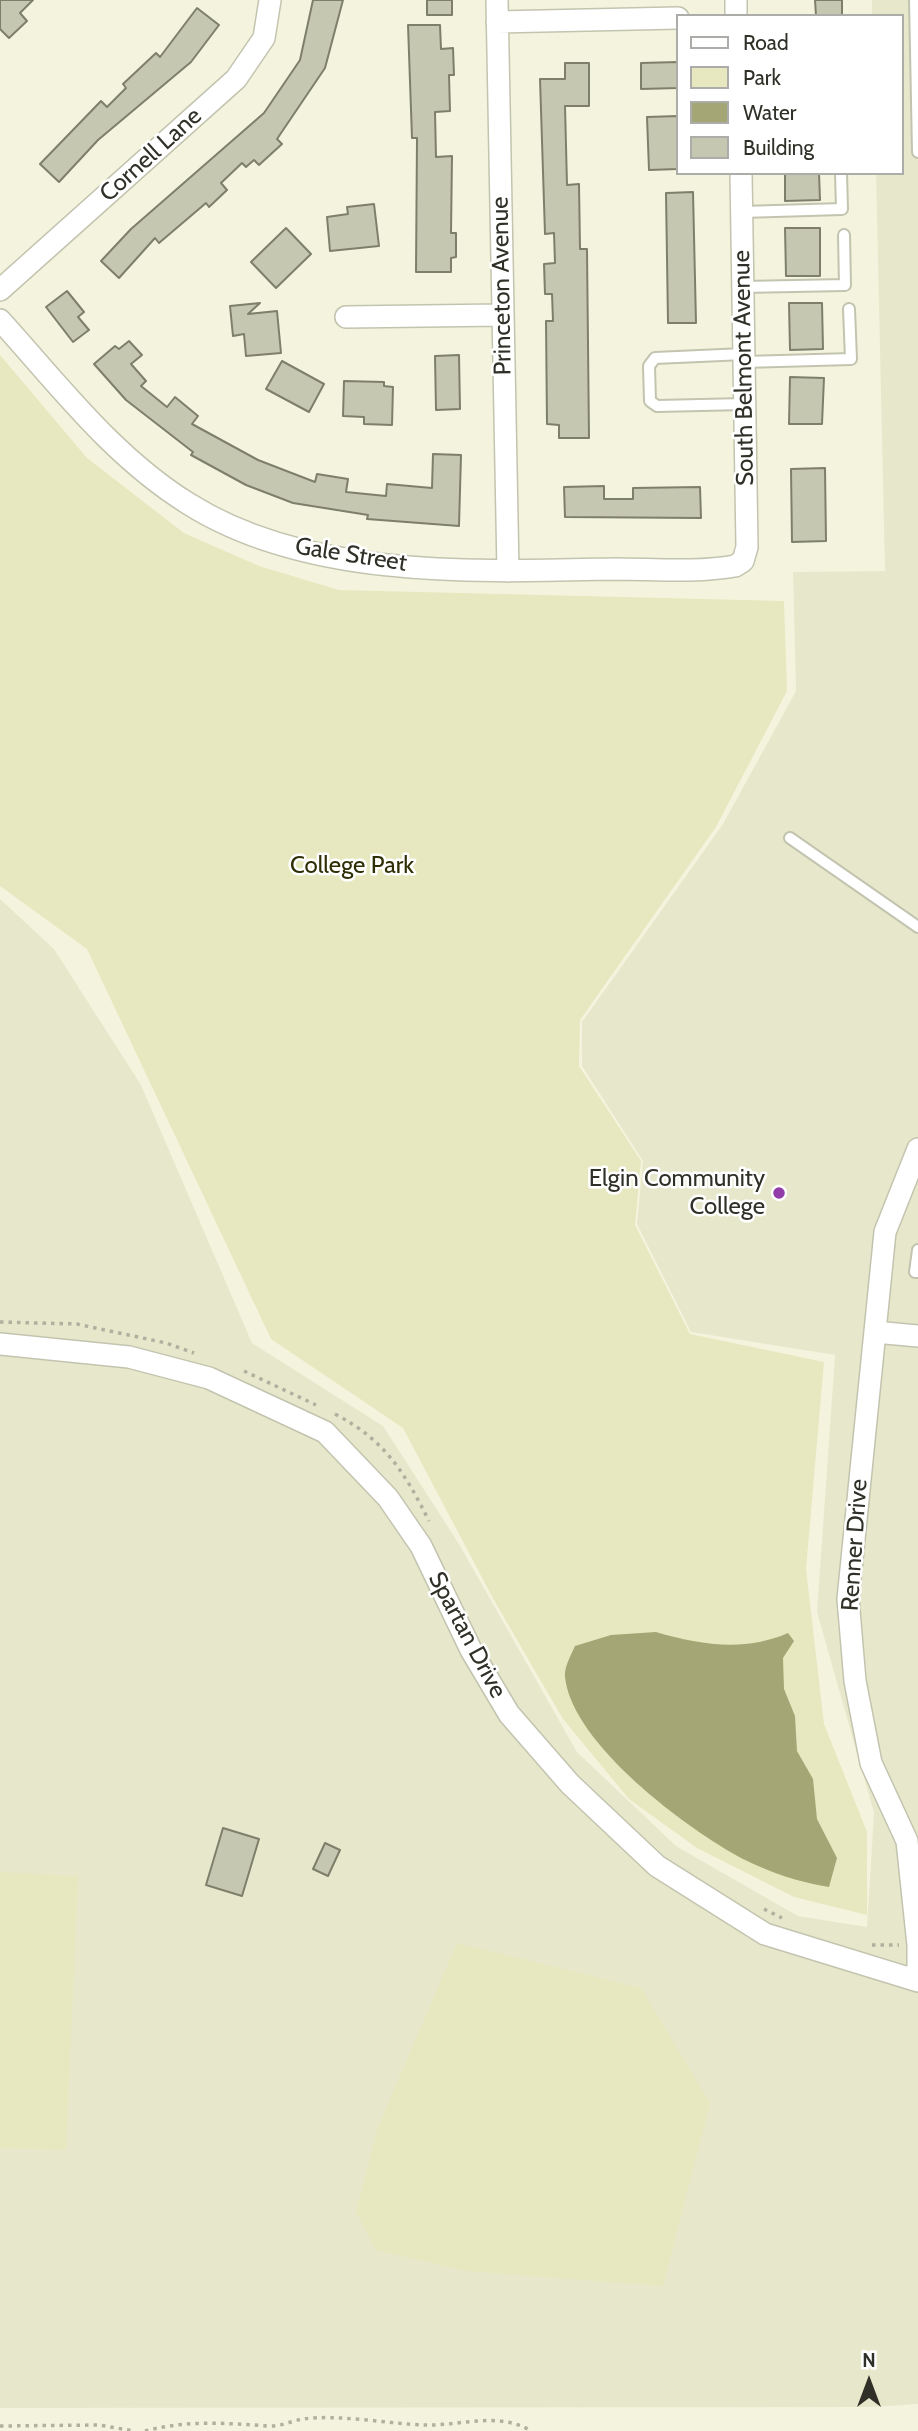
<!DOCTYPE html>
<style>
body{margin:0}
#map{position:relative;width:918px;height:2431px;overflow:hidden;background:#f4f4de;font-family:Cabin,sans-serif}
canvas{display:block}
.legend{position:absolute;left:676px;top:14px;width:228px;height:161px;box-sizing:border-box;background:#fff;border:2px solid #acaca9;margin:0;padding:9px 12px;list-style:none;font-size:21px;color:#303028}
.legend li{display:flex;align-items:center;gap:14px;height:35px}
.legend b{width:35px;border:2px solid #acaca9}
.north{position:absolute;left:834px;top:2347px;width:70px;height:70px;-webkit-text-stroke:5px #fff;paint-order:stroke;rotate:0deg;font-size:19px;font-weight:700;line-height:28px;text-align:center;color:#303028}
.north::after{content:'';display:block;margin:auto;width:24px;height:32px;background:#303028;clip-path:polygon(50% 0,100% 100%,50% 72%,0 100%)}
</style>
<div id="map">
<canvas width="918" height="2431"></canvas>
<ul class="legend">
<li><b style="height:9px;background:#fff"></b>Road</li>
<li><b style="height:19px;background:#e7e8bf"></b>Park</li>
<li><b style="height:19px;background:#a5a675"></b>Water</li>
<li><b style="height:19px;background:#c6c7b1"></b>Building</li>
</ul>
<div class="north">N</div>
</div>
<script>
const context = document.querySelector('canvas').getContext('2d');
context.lineJoin = 'round';
function paint(path, color) {
  context.fillStyle = color;
  context.fill(path, 'evenodd');
}
function strokePath(path, color, width, dash) {
  context.strokeStyle = color;
  context.lineWidth = width;
  context.lineCap = dash ? 'butt' : 'round';
  context.setLineDash(dash || []);
  context.stroke(path);
}
function label(font, color, halo, rows, align = 'center') {
  context.font = font + ' Cabin,sans-serif';
  context.lineWidth = 5;
  context.setLineDash([]);
  context.textBaseline = 'middle';
  context.strokeStyle = halo;
  context.fillStyle = color;
  for (const [text, x, y, turn = 0] of rows) {
    context.save();
    context.translate(x, y);
    context.rotate((+turn || 0) * Math.PI / 180);
    context.textAlign = isNaN(turn) ? turn : align;
    if (halo) context.strokeText(text, 0, 0);
    context.fillText(text, 0, 0);
    context.restore();
  }
}
const built = new Path2D(`
 M872,0H918V2404L873,2407L0,2408V899L54,949L141,1085L252,1343L383,1426L459,1544L577,1752L676,1846L798,1916L867,1927L874,1813L817,1612L835,1355L691,1332L637,1224L643,1161L582,1066V1022L723,824L796,691L793,572L885,571L876,173H902V16H872Z`);
const green = new Path2D(`
 M0,355L87,458L184,533L259,566L339,590L784,601L787,691L716,827L580,1020L579,1066L641,1161L635,1225L690,1334L824,1362L806,1569L824,1724L867,1832V1915L794,1897L697,1848L629,1799L563,1719L495,1602L403,1428L271,1339L87,949L0,886Z
 M0,1872L78,1876L66,2150L0,2148Z
 M457,1943L641,1988L710,2103L663,2286L466,2271L376,2250L356,2212L378,2127Z`);
const water = new Path2D(`
 M656,1632C700,1645 745,1652 788,1633L794,1641L783,1658L784,1689L795,1716L797,1751L813,1779L817,1819L837,1858L829,1887C799,1882 771,1873 743,1859C687,1829 572,1744 565,1677C564,1667 571,1655 575,1646L611,1635Z`);
const building = new Path2D(`
 M0,0H33L20,13L27,21L9,38L0,29Z
 M313,0H343L325,68L277,139L282,144L259,165L254,160L246,167L242,163L221,183L227,190L209,207L206,203L159,243L155,238L119,278L101,261L131,229L264,113L300,60Z
 M427,0H452V15H427Z
 M815,0H842V16H816Z
 M197,8L219,25L191,62L98,140L59,182L40,164L101,101L107,107L126,88L123,84L156,53L160,57Z
 M408,25H440L441,49L453,48L454,75H449L450,111L435,112L436,157L452,156L451,233H456V257L451,258V272H416L417,138H412Z
 M678,62V88L641,89V63Z
 M565,63H589V106H565L567,185L579,184L580,249H587L589,438H559V425L547,424L546,321H553L552,294H545L544,264L555,263L554,233L545,234L540,79H565Z
 M678,116V169L649,170L647,117Z
 M785,173H819L820,200L785,201Z
 M693,192L696,323H668L666,193Z
 M374,204L379,246L330,251L327,217L348,214L347,207Z
 M286,228L311,254L276,288L251,262Z
 M785,228H820V276H786Z
 M67,291L84,312L78,317L89,330L73,342L46,307Z
 M260,303L248,314L277,311L281,353L246,356L244,334L233,336L230,306Z
 M789,303H822L823,349L790,350Z
 M129,341L142,355L131,364L146,381L141,386L167,407L175,397L198,416L192,424L258,460L315,482L317,474L348,479L346,492L386,496L387,484L432,488L433,454L461,455L459,526L367,519L368,515L293,503L246,485L191,455L193,452L126,400L94,364L115,346L119,349Z
 M459,355L460,409L436,410L435,356Z
 M282,361L324,384L309,412L266,389Z
 M790,377L824,378L822,424H789Z
 M344,381L384,382V386L393,387L392,425L364,424V417L343,416Z
 M825,468L826,541L792,542L791,469Z
 M604,486V499H633V488L700,487L701,518L565,517L564,487Z
 M223,1828L259,1839L242,1896L206,1885Z
 M325,1843L340,1850L328,1876L313,1869Z`);
const path = new Path2D(`
 M0,1322L77,1324L166,1343L194,1353
 M244,1371L316,1405
 M335,1414C385,1440 405,1473 429,1521
 M764,1909L782,1918
 M872,1945H899
 M0,2426L99,2425L134,2431
 M145,2431C186,2420 226,2423 267,2426C280,2427 291,2421 303,2419C339,2414 389,2424 426,2425C460,2426 499,2411 531,2431`);
const service = new Path2D(`
 M915,0L918,152
 M742,212L842,209L841,173
 M743,287L845,285L844,235
 M744,354L655,358L649,366L650,401L657,406L745,404
 M744,362L851,359L849,309
 M790,838L918,927
 M918,1250L915,1272H918`);
const minor = new Path2D(`
 M497,0L508,571
 M736,0V16
 M497,22L678,18
 M0,290L236,79L264,38L270,0
 M346,317L502,315
 M0,320C59,385 113,457 189,504C308,579 478,572 613,569C653,569 696,573 735,566L743,561L747,547L741,173
 M875,1332L918,1336
 M0,1344L129,1357L209,1378L325,1432L388,1498L421,1546L471,1650L509,1714L570,1784L657,1866L765,1934L918,1981V1945L907,1841L871,1763L855,1681L848,1599L885,1232L918,1149`);
const markers = [
 [779,1193,7,"#923ca9"]
];
const streetNames = [
 ["Cornell Lane",151,155,-42],
 ["Princeton Avenue",502,286,-91],
 ["South Belmont Avenue",744,368,-91],
 ["Gale Street",351,555,9],
 ["Renner Drive",855,1545,-86],
 ["Spartan Drive",467,1635,62]
];
const parkNames = [
 ["College Park",352,866]
];
const poiNames = [
 ["Elgin Community",765,1179],
 ["College",765,1207]
];
paint(built, '#e7e8cb');
paint(green, '#e7e8bf');
paint(water, '#a5a675');
paint(building, '#c6c7b1');
strokePath(building, '#7e7f6b', 2);
strokePath(service, '#c3c4af', 14);
strokePath(minor, '#c3c4af', 24);
strokePath(path, '#b0b09f', 3.5, [3.5, 5]);
strokePath(service, '#fff', 10);
strokePath(minor, '#fff', 21);
for (const [x, y, r, color] of markers) {
  const dot = new Path2D();
  dot.arc(x, y, r, 0, 2 * Math.PI);
  context.fillStyle = color;
  context.fill(dot);
  strokePath(dot, '#fff', 2.5);
}
label('24px', '#303028', '#fff', streetNames);
label('24px', '#2f2e05', '#fff', parkNames);
label('24px', '#303028', '#fff', poiNames, 'right');
</script>
